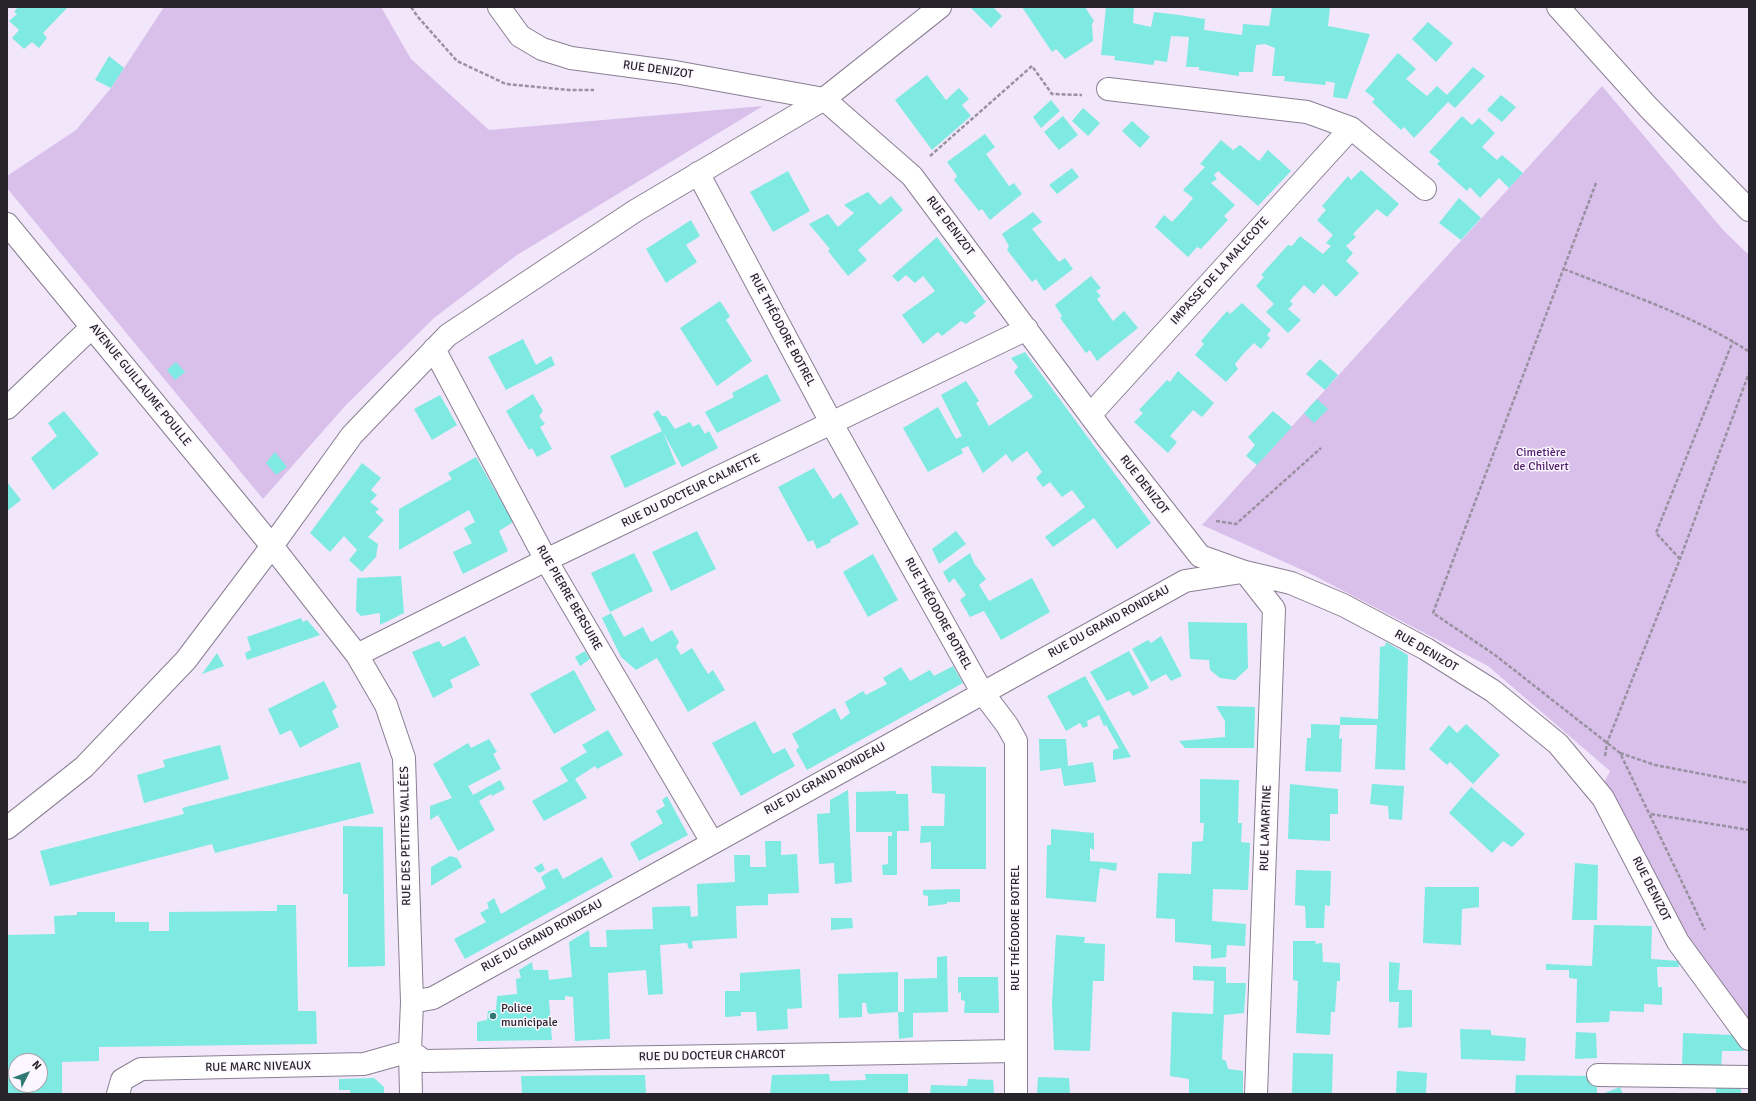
<!DOCTYPE html>
<meta charset="utf-8">
<style>
body{margin:0}
#map{position:relative;width:1756px;height:1101px;overflow:hidden;background:#f2e6fb;font-family:Signika,sans-serif}
canvas{display:block}
.frame{position:absolute;inset:0;border:8px solid #28242b;pointer-events:none}
.north{position:absolute;left:8px;top:1053px;width:40px;height:40px;box-sizing:border-box;background:#fbf6ff;border:1px solid #a7a2aa;border-radius:50%;rotate:48deg;font-size:11px;font-weight:700;line-height:16px;text-align:center;color:#28242b}
.north::after{content:'';display:block;margin:auto;width:14px;height:18px;background:#307873;clip-path:polygon(50% 0,100% 100%,50% 72%,0 100%)}
</style>
<div id="map">
<canvas width="1756" height="1101"></canvas>
<div class="frame"></div>
<div class="north">N</div>
</div>
<script>
const context = document.querySelector('canvas').getContext('2d');
context.lineJoin = 'round';
function paint(path, color) {
  context.fillStyle = color;
  context.fill(path, 'evenodd');
}
function strokePath(path, color, width, dash) {
  context.strokeStyle = color;
  context.lineWidth = width;
  context.lineCap = dash ? 'butt' : 'round';
  context.setLineDash(dash || []);
  context.stroke(path);
}
function label(font, color, halo, rows, align = 'center') {
  context.font = font + ' Signika,sans-serif';
  context.lineWidth = 3;
  context.setLineDash([]);
  context.textBaseline = 'middle';
  context.strokeStyle = halo;
  context.fillStyle = color;
  for (const [text, x, y, turn = 0] of rows) {
    context.save();
    context.translate(x, y);
    context.rotate((+turn || 0) * Math.PI / 180);
    context.textAlign = isNaN(turn) ? turn : align;
    if (halo) context.strokeText(text, 0, 0);
    context.fillText(text, 0, 0);
    context.restore();
  }
}
const green = new Path2D(`
 M164,7H381L411,59L489,130L763,106L517,255L434,318L346,405L263,499L7,188V176L76,130L111,88Z
 M1602,86L1724,231L1749,255V1024L1686,934L1604,783L1610,771L1488,666L1309,573L1202,525Z`);
const building = new Path2D(`
 M18,7H68L43,33L47,38L39,48L32,42L24,49L12,38L19,30L9,21L17,14L14,12Z
 M972,7H993L1002,16L991,28L971,8Z
 M1022,7H1085L1094,21L1092,24L1093,41L1065,59L1056,49L1052,52Z
 M1106,7H1134L1133,23L1151,27L1154,12L1179,15L1205,19L1204,30L1242,35L1243,24L1269,26L1272,7H1330L1328,26L1370,34L1347,99L1333,97L1335,83L1326,81L1325,85L1284,81L1285,76H1272L1275,48L1265,44L1256,45L1253,72H1239V76L1199,70V67H1186L1189,37L1171,36L1167,62L1155,60L1153,65L1114,60L1115,56L1101,55Z
 M1428,22L1453,43L1436,62L1412,39Z
 M1398,53L1416,69L1406,79L1427,96L1437,86L1447,95L1473,67L1485,76L1455,108L1448,102L1414,138L1404,127L1401,130L1372,102L1375,99L1365,91Z
 M109,56L124,68L111,88L95,80Z
 M927,75L946,100L959,88L969,99L962,105L971,116L932,150L895,100Z
 M1501,95L1516,107L1502,122L1487,110Z
 M1051,100L1060,111L1041,128L1033,117Z
 M1083,108L1100,123L1088,136L1072,121Z
 M1063,116L1078,135L1059,150L1044,132Z
 M1462,116L1472,125L1479,118L1495,133L1482,147L1497,160L1502,155L1523,173L1509,188L1499,178L1480,198L1470,187L1467,191L1437,164L1440,161L1429,152Z
 M1132,121L1150,137L1140,148L1122,131Z
 M985,134L995,147L986,154L1009,186L1014,183L1022,194L990,220L982,209L979,211L954,180L957,176L947,162Z
 M1221,140L1233,150L1240,145L1259,161L1268,150L1291,171L1258,206L1218,171L1214,175L1217,179L1211,183L1235,205L1224,216L1228,220L1201,249L1197,247L1188,257L1155,227L1164,215L1172,222L1186,207L1193,198L1183,190L1205,167L1200,164Z
 M1072,168L1079,177L1057,194L1049,185Z
 M1361,170L1399,204L1387,217L1377,209L1353,234L1356,237L1346,246L1353,253L1346,261L1359,273L1336,297L1323,284L1314,294L1304,285L1290,301L1293,304L1288,309L1301,320L1288,333L1266,312L1274,304L1256,286L1264,277L1261,275L1288,245L1292,246L1300,236L1323,254L1331,246L1326,243L1333,235L1317,220L1326,210L1322,206L1348,176L1351,180Z
 M788,171L810,211L773,232L750,192Z
 M868,192L880,205L891,196L903,210L858,250L867,260L848,276L828,251L830,249L809,224L828,214L838,227L854,213L844,205Z
 M1459,198L1481,218L1461,240L1439,223Z
 M1033,212L1042,222L1032,229L1059,262L1065,258L1073,269L1044,291L1036,279L1032,282L1007,250L1009,246L1002,234Z
 M691,220L700,236L686,245L697,262L666,283L646,249Z
 M937,237L986,302L973,313L976,316L966,324L961,321L942,336L938,332L923,344L902,315L935,291L923,276L915,283L906,275L898,282L892,276Z
 M1091,276L1101,288L1096,291L1101,296L1097,299L1113,321L1124,311L1138,328L1097,361L1090,350L1086,353L1060,318L1062,316L1055,305Z
 M720,301L730,316L726,320L752,361L717,386L680,328Z
 M1242,303L1271,330L1267,335L1270,338L1261,349L1254,343L1245,352L1235,364L1238,369L1226,382L1195,355L1204,344L1201,341L1227,311L1230,314Z
 M523,339L536,365L551,356L555,365L506,390L488,357Z
 M1025,352L1151,523L1117,549L1094,518L1053,547L1045,537L1085,507L1072,490L1062,497L1050,482L1043,487L1036,478L1042,472L1027,451L1012,462L1006,454L983,473L968,446L961,449L963,453L928,472L903,428L938,407L956,439L962,436L941,395L966,381L979,401L976,403L989,426L1033,397L1014,372L1018,367L1011,358Z
 M1320,359L1338,375L1325,390L1306,374Z
 M176,362L185,372L175,380L167,370Z
 M1178,371L1214,403L1202,417L1193,410L1170,436L1177,442L1168,453L1134,422L1143,413L1139,410L1167,380L1170,382Z
 M767,374L781,401L717,433L705,412L734,397L732,393Z
 M533,394L543,411L539,416L545,424L540,427L552,449L537,457L532,448L529,450L506,411Z
 M440,395L457,425L432,440L414,409Z
 M1317,399L1328,409L1314,423L1304,413Z
 M658,410L662,416H666L675,429L690,422L693,427L699,424L705,434L709,431L718,448L682,467L663,432L676,464L625,488L610,456L662,431L653,414Z
 M64,411L99,454L53,490L31,458L57,436L48,423Z
 M1273,411L1292,427L1257,465L1246,456L1255,445L1248,437Z
 M275,452L287,467L276,475L266,463Z
 M476,457L513,522L499,531L508,551L463,574L453,552L472,543L464,528L475,522L469,510L399,550V509L452,479L448,473Z
 M362,463L381,478L371,490L377,495L370,502L379,509L375,512L384,520L368,537L378,544L376,557L362,572L349,560L357,550L344,536L330,552L310,533Z
 M814,468L833,499L841,493L859,524L830,540L831,542L817,549L813,540L808,542L778,487Z
 M7,482L21,500L7,511Z
 M697,531L716,569L671,591L652,552Z
 M956,531L966,544L939,564L932,549Z
 M634,553L653,591L610,612L591,573Z
 M970,553L974,563L986,579L979,585L989,601L1032,578L1050,612L1001,640L984,611L970,617L960,600L966,595L954,578L949,583L943,572Z
 M873,554L898,600L868,617L843,572Z
 M401,576L404,613L380,625V613L361,616L356,611L357,578Z
 M611,613L624,637L643,627L651,642L672,630L679,642L676,647L681,655L692,648L708,674L713,670L725,690L688,712L657,658L636,670L621,657L602,618Z
 M301,618L303,622L307,620L320,635L247,660L245,653L251,650L247,637Z
 M1188,622L1247,623L1248,668L1235,680L1220,678L1210,670L1209,660L1190,659Z
 M465,636L480,665L450,680L453,687L433,698L412,652L439,641L443,647Z
 M1161,636L1182,676L1171,681L1166,674L1151,682L1132,649L1148,640L1151,643Z
 M1386,642L1408,655L1405,770L1375,769L1377,725H1340V717L1378,719L1380,647L1385,646Z
 M585,651L590,659L580,666L575,657Z
 M1129,651L1149,688L1133,696L1129,691L1107,701L1090,672Z
 M217,653L224,666L202,674Z
 M953,666L963,683L807,770L796,750L799,747L792,734L835,708L841,720L850,713L845,702L863,691L866,695L887,684L883,678L901,667L910,681L930,670L934,676Z
 M574,670L596,710L554,734L530,694Z
 M1085,676L1131,757L1113,760V750L1119,748L1106,725L1104,726L1099,715L1087,721L1088,726L1083,728L1080,723L1066,731L1047,696Z
 M324,681L337,707L332,711L339,727L300,748L291,730L280,735L268,709Z
 M1216,706L1255,707L1254,748H1185L1179,741L1225,737V721Z
 M755,721L773,754L785,748L795,766L741,796L712,743Z
 M1311,724L1340,725L1339,739L1342,738L1341,772L1305,771L1307,738H1311Z
 M1466,724L1500,755L1473,784L1450,762L1447,765L1429,749L1449,725L1457,733Z
 M608,730L623,755L597,769L595,766L575,779L587,798L544,821L532,801L568,781L560,768L587,752L582,745Z
 M489,739L497,752L493,754L501,769L468,786L473,795L500,780L505,789L492,796L491,794L479,801L495,830L458,851L438,815L430,820V806L452,798L433,764L468,743L471,748Z
 M1039,739H1066L1068,766L1093,762L1096,782L1064,786L1061,768L1040,771Z
 M220,745L229,779L144,803L137,775L165,767L163,760Z
 M360,762L374,813L215,853L212,844L50,886L40,851L184,814L182,808Z
 M931,766L986,767V869H931V842L920,843L921,826H944L945,794L932,793Z
 M1200,779L1239,780L1238,823H1242L1241,842L1250,843L1248,890L1213,889L1212,921L1246,924L1245,946L1227,945L1226,957L1211,959V945L1175,942V919L1156,918L1158,873L1191,874L1192,842L1203,841L1204,823H1200Z
 M1290,784L1338,789V814H1330V841L1288,839Z
 M1372,784L1404,786L1402,820L1389,819L1388,806L1370,804Z
 M1471,787L1525,834L1512,847L1503,841L1492,853L1449,813Z
 M848,790L852,882L835,884L834,863L819,864L817,814L830,813V800Z
 M896,791V794H908L909,831H897V875H883L882,865L888,864V836H892V832H856V792Z
 M667,796L688,835L639,861L630,843L663,823L656,811L665,806L662,800Z
 M343,826L383,827L385,966L348,967V894H343Z
 M1051,829L1094,833V850L1090,848V861L1117,863L1116,871L1100,868L1096,902L1046,898L1047,845H1051Z
 M765,841H781V855L797,854L799,893L768,894V905L736,906L737,938L692,941L693,948L689,949L687,943L660,945L663,994L648,995L646,970L608,973L610,1039L575,1041L573,997L565,996V1000H549L552,1040L477,1041V1022L487,1020L488,1011L496,1010L497,996L517,994L516,979L521,978L519,970L532,962L533,970H548L549,980L572,977L569,942L589,930L590,947H607L606,930L653,929L652,907L690,906L691,917L698,916L697,884L735,882L734,855H750V867H766Z
 M450,856L457,858L462,867L431,886V867Z
 M602,857L613,877L465,959L454,939L486,922L480,913L489,908L487,903L494,898L501,914L546,888L541,877L550,871L557,868L563,879Z
 M542,863L545,870L539,873L534,868Z
 M1575,863L1598,865L1597,920H1572Z
 M1296,870L1331,871L1330,906L1325,905L1324,928H1306L1305,906L1295,905Z
 M1425,887H1479V907L1462,909L1461,945L1423,943Z
 M960,889V902H947V904L928,906V896L923,895V890Z
 M277,905H296L298,1011H316L317,1044L99,1047V1061L62,1062V1094H7V935L55,934L54,916L77,915V912H115V922H149V931H169V912L277,911ZM16,1061H40V1085H16Z
 M831,918H852L853,928L831,930Z
 M1594,925L1652,926L1651,959L1679,961V967H1657L1658,987H1662V1005L1644,1004V1012L1610,1011L1609,1022L1576,1023L1577,979L1569,978V970H1546V964L1592,966Z
 M1056,935L1085,937L1084,943L1105,944L1104,981H1093L1090,1051L1054,1050L1052,1003Z
 M1293,941H1316L1315,944L1322,943L1323,962L1340,963V981H1337L1335,1012H1331L1330,1035L1296,1033L1298,981L1293,980Z
 M947,956L948,1012L913,1013V1037L899,1039L898,1012L869,1014L867,1011L866,1003H862V1017L839,1018L838,974L898,972V1012H904V979L937,978V957Z
 M1389,962L1400,963L1398,990H1412V1027L1398,1028L1399,1002H1389Z
 M1193,966L1226,967V983H1246L1244,1013L1224,1015L1222,1059L1226,1061L1228,1069L1243,1071V1094H1189V1079L1170,1076L1172,1012L1213,1014L1214,981L1193,980Z
 M800,969L802,1008L787,1009L788,1029L757,1031L756,1012H741V1016L725,1017V991H740V973Z
 M958,977H998L999,1013H964L965,1001L961,1000V992L958,993Z
 M1460,1029L1491,1030V1035L1526,1038L1525,1061L1461,1059Z
 M1576,1032L1596,1033L1597,1058L1575,1059Z
 M1683,1033L1732,1035L1744,1051H1722L1721,1070L1682,1069Z
 M1293,1053L1333,1054L1332,1094H1292Z
 M1397,1071L1427,1073L1426,1094H1396Z
 M829,1074L830,1081L866,1080L865,1074H908V1094H770L772,1075Z
 M645,1075L646,1094H522L521,1076Z
 M1516,1075L1591,1076L1597,1083V1094H1515Z
 M1038,1077L1069,1078L1070,1094H1037Z
 M374,1078L384,1087V1094H350V1090H339V1079Z
 M968,1079L993,1080L994,1094H930L931,1085L967,1086Z
 M1716,1085L1741,1086V1094H1716Z
 M1620,1087L1623,1094H1602Z`);
const path = new Path2D(`
 M411,7L418,17L457,61L506,84L569,90H594
 M930,156L1032,66L1052,94L1082,95
 M1596,183L1433,613L1495,655L1620,753L1705,930
 M1564,269C1624,293 1695,316 1748,351L1749,353
 M1216,521L1236,524L1321,448
 M1680,559L1656,533L1733,341
 M1620,753L1655,765L1749,783
 M1605,756L1607,743L1680,559L1749,373
 M1651,814L1749,830`);
const minor = new Path2D(`
 M499,7L520,36L542,49L571,58L675,72L824,99L912,176L1105,435L1200,556L1245,572L1291,583L1343,605L1426,649L1493,691L1558,744L1603,798L1678,942L1749,1039
 M1558,7L1648,107L1749,210
 M1108,89L1307,112L1351,128
 M698,173L832,424L982,692L1007,725L1016,741V1094
 M7,224L272,546L357,655L386,705L404,758L412,1002L410,1051L411,1094
 M434,349L546,560L712,842
 M7,408L92,327
 M1090,415L1351,128L1425,189
 M1245,572L1274,609L1256,1094
 M357,655L546,560L1027,329
 M7,828L84,767L186,660L272,546L352,435L448,335L635,211L824,99L940,7
 M412,1002L433,998L1185,581L1242,572
 M1598,1075L1749,1077
 M118,1094L122,1080L141,1069L364,1064L410,1051L424,1061L1016,1051`);
const markers = [
 [493,1016,4,"#307873"]
];
const streetNames = [
 ["RUE DENIZOT",658,70,8],
 ["RUE DENIZOT",950,226,53],
 ["IMPASSE DE LA MALECOTE",1220,271,-48],
 ["RUE THÉODORE BOTREL",782,330,62],
 ["AVENUE GUILLAUME POULLE",140,385,51],
 ["RUE DENIZOT",1144,485,52],
 ["RUE DU DOCTEUR CALMETTE",691,491,-26],
 ["RUE PIERRE BERSUIRE",569,598,60],
 ["RUE THÉODORE BOTREL",938,614,61],
 ["RUE DU GRAND RONDEAU",1109,622,-29],
 ["RUE DENIZOT",1426,651,30],
 ["RUE DU GRAND RONDEAU",825,779,-29],
 ["RUE LAMARTINE",1266,828,-88],
 ["RUE DES PETITES VALLÉES",406,836,-91],
 ["RUE DENIZOT",1651,889,63],
 ["RUE THÉODORE BOTREL",1016,928,-90],
 ["RUE DU GRAND RONDEAU",542,936,-29],
 ["RUE DU DOCTEUR CHARCOT",712,1056,-1],
 ["RUE MARC NIVEAUX",258,1067,-1]
];
const parkNames = [
 ["Cimetière",1541,453],
 ["de Chilvert",1541,467]
];
const poiNames = [
 ["Police",501,1009],
 ["municipale",501,1023]
];
paint(green, '#d9c0eb');
paint(building, '#7eeae1');
strokePath(minor, '#8a7f92', 24);
strokePath(path, '#9991a0', 2.5, [4, 2]);
strokePath(minor, '#fff', 22);
for (const [x, y, r, color] of markers) {
  const dot = new Path2D();
  dot.arc(x, y, r, 0, 2 * Math.PI);
  context.fillStyle = color;
  context.fill(dot);
  strokePath(dot, '#fbf6ff', 1.5);
}
label('12px', '#28242b', '#fbf6ff', streetNames);
label('12px', '#52206d', '#fbf6ff', parkNames);
label('12px', '#28242b', '#fbf6ff', poiNames, 'left');
</script>
